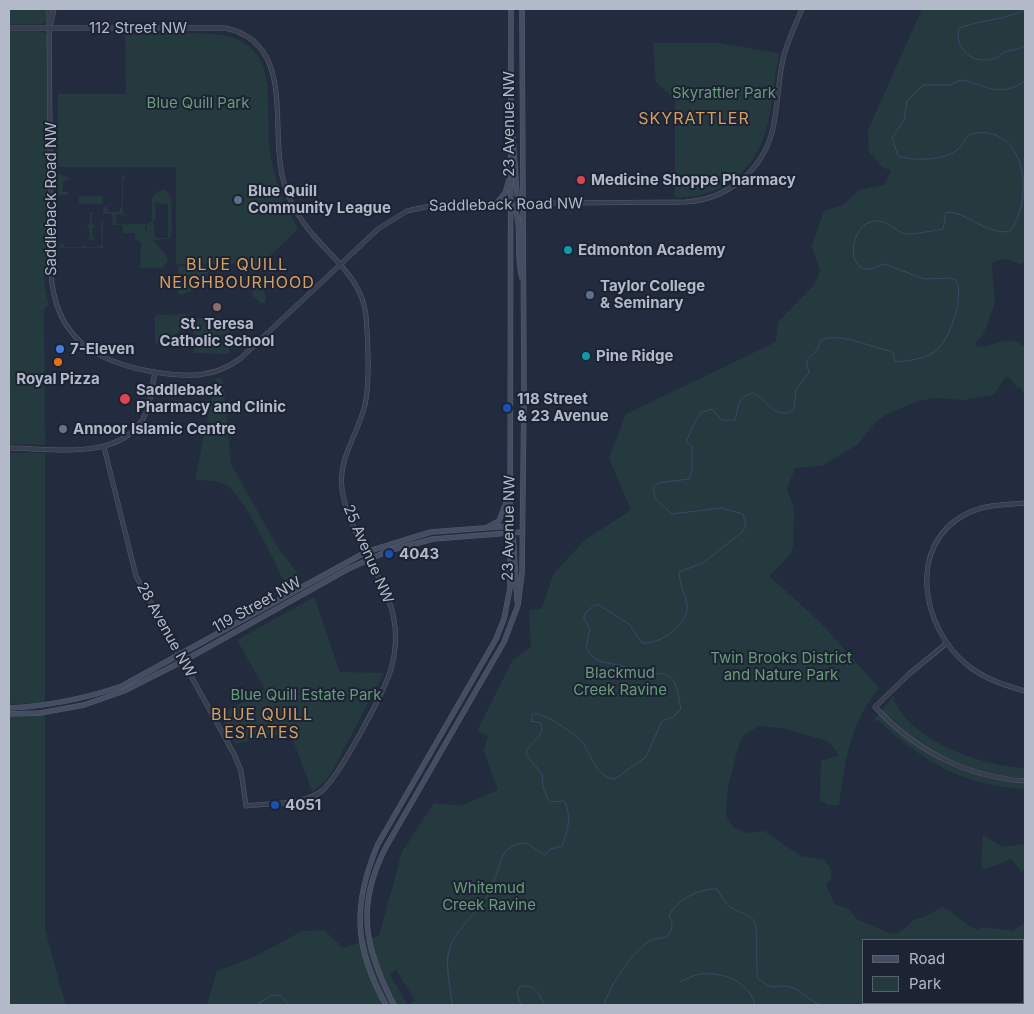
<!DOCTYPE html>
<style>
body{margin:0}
#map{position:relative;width:1034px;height:1014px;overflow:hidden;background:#232c3e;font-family:Inter,sans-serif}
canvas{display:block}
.frame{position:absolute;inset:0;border:10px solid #b2b9c9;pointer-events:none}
.legend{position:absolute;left:862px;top:939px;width:162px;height:65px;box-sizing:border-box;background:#1c2333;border:1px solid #585f6f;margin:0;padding:6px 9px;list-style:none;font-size:15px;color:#b2b9c9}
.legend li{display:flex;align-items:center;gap:10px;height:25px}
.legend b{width:25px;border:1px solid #585f6f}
</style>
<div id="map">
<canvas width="1034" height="1014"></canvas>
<div class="frame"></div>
<ul class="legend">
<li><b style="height:6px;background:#444d61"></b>Road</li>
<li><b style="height:14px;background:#253a3f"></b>Park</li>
</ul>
</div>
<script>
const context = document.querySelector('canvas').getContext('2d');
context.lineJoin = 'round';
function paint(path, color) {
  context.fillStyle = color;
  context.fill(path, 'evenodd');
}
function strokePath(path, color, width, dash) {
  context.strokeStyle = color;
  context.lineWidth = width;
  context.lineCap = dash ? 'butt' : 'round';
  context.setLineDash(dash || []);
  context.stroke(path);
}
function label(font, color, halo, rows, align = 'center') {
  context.font = font + ' Inter,sans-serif';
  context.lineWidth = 4;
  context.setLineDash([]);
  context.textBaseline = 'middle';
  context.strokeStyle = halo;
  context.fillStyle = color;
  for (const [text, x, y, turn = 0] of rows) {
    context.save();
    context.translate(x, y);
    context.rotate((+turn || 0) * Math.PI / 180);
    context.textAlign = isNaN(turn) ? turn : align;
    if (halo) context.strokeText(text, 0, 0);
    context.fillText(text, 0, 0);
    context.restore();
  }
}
const green = new Path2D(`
 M9,9H47L46,21L42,24H9Z
 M922,9H1025V261L1020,264L1006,259L995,261L992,264L995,303L983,335L975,342L977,346C996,349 1005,332 1025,347V406L1024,394L1021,389L1017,388L1010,378L1005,377L994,395L963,400L937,398L918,401L885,415L875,423L858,444L822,466L795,468L787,489L794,508L793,547L790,555L769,576L820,622L879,688C850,723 845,761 839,805H828L820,800L821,761L839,755L828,741L783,728L759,726L745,734L741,739L735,759L728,787L726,816L734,828L740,830L747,833L764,831L802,857L824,859L832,871L831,879L826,885L835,905L847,908L858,920L892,934L899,933L914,920L925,917L942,907C956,913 963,925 978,930L981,927L1013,931L1025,922V1005H207L217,971L254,957L302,931L324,930L343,948L379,936L402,852L434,803L460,806L498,790L484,751L488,736L477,731L513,659L531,647L529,610L542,609L554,573L585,540L631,510L609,458L626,414L776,342L778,322L815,284L820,270L812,247L824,211L843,205L859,190L884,185L891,171L882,167L869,152L868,130ZM863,940H1023V1003H863ZM396,970L415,1000L408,1005L389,974Z
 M9,31H41L47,35V272L44,273L45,290L49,305L44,309L45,445L10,444Z
 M125,34C153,34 194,31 221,35C283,45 264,107 270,151C274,180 284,203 298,229L252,273V264H176V167H57L58,94H126Z
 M653,43H719L779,53C770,101 774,155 727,184C711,194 693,198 675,197V100L656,82Z
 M58,174L69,177V180L63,181V192H68V195H58Z
 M122,174L126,179L123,181V213L126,216L116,214V224H146L145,230H147V225L152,221V195L153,200L154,195L159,191L165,190L171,197L172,235L168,239L153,240L166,255L168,261L163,268H140L141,242L135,239V233H123L122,244L123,225H113L112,214H103V207H107L108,212H120V207H122ZM155,203L168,204V238H155L153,221H156Z
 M79,196H103V204H79Z
 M87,212L96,213L92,214V224L96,226L92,228L93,238H96L93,240L87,239L90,237L89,228L86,225L90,224V214Z
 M101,221H103V248H60V244H64V247H82L83,243L85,247H99L102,244Z
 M180,266H210C207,282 195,293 178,295V268Z
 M260,286L263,287L266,298L265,303H261L252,295L253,288Z
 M187,314C183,331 172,342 155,344V317L157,315Z
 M194,318H229V335H194Z
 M194,336H229V354L194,353Z
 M216,378L223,379L231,464L278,548L300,576L287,587C276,565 245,496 226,485C218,480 204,481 195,479Z
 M9,453H45V703L10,704Z
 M314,597L340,672L384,673L330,775L322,784L312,791L290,732L235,744L220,715L265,689L237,640Z
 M894,695C893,701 896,704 899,709C920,744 986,767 1025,768V789C964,787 921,760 878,720L873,721Z
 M45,715V929L65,1003L71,1005H9L10,717Z
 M983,835L1003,847L1025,844V867L1022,873L1011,859L987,869L981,867Z`);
const stream = new Path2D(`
 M1025,10C1004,20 981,20 959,28C954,50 974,66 996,58C999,57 1000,54 1003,53C1010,49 1019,51 1025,45
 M680,982C687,979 695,974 702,974C725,972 749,982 755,1005
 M965,1003L966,1005
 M256,1005L272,995L281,996L289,1005
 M452,1005C451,990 446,971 448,955C452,932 469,921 482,904C490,894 495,878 499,866C502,855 507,847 518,844C532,840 533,851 545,855L550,849L562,846C568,832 572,814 564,801L549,802L543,787L542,774L526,754C528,742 546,738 541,723L531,721L533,714C542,711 577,735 583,743C593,757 595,777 615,779L646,757L662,721L673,717L681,709C679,700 678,683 670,677C664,671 648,675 640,673C634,672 628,667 622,666C606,661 597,666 586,648L590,628L584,619V615L594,605H599L629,624L642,643C659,644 683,629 687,610C689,602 679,585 679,572L703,563L741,533L746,526L743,514L721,508L672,514L655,498L653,487L658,483L689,479L692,470V446L687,442C688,434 696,421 700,413L712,409L722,420H735C739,406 737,397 753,393C767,400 771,415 788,413L794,409L796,390L809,372C804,356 808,361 816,351C818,349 819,343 821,340C840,332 870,347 890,351L894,354V360L899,362C910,360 923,359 933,353C949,344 965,297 956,280L950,278L924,279L885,264C878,265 875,270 867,269C845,267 852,228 870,222C884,217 894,230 905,234C911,235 937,230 943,229L946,212C968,212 982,233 1009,232C1034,202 1028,127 976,133C964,134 965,144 957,150C942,161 915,161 898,156L892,138L904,120L907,101L923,85H949L962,80C987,85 998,99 1025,81
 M521,1005L517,993L519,987C535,982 538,994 545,1005
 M604,1005C608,988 635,947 652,940C658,937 664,940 669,934C674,927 672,922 669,916C676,900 700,888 717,889C720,894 723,901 728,905C735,912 749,913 754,921C759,929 755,965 758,979L771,987C801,983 797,994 820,1005
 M864,1005L867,1003`);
const tertiary = new Path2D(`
 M49,9L51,273C55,338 95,362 154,372C187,377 213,379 241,358L378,229L407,211L439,204L686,202C729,199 764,169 773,128C778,105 778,82 783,59C787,42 795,25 802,9
 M51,23L54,9
 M9,28H225C297,43 269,128 283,179C288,200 300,220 314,236C335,260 363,282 366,316C368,339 370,382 365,405C358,434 338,458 342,489C348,532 382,572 393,614C397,632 396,652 391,669C384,692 337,782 319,793C299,805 268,803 246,806L241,771L234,754L136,576L104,447
 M9,448C51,448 120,462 144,417C151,403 152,387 155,372
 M1025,503C1004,505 985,504 966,514C906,545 922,628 966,664C984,679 1004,685 1025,691
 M947,643L909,674L875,707C915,750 966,777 1025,781`);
const secondary = new Path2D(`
 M513,138L517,194L522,203
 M497,203L505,193L509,180
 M511,203L514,205C523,228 515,254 522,278
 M488,527L499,521L508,498
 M513,532L517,601
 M9,708C49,706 84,699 122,686L366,552L431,532L510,526
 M9,714L40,713L84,705L124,691L187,659L348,569L388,551L433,539L522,532
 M386,1005C354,948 352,905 378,844L496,639L504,619L510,588L511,9
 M394,1005C365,949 355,906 386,847L504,642L518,605L522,573L524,392L522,9`);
const markers = [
 [581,180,5,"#e0444e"],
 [238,200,5,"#5c6f8a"],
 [568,250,5,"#0f9aa8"],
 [590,295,5,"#5c6f8a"],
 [217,307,5,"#8d6e63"],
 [60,349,5,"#3f7fe0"],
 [586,356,5,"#0f9aa8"],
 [58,362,5,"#e8710a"],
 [125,399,6,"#e0444e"],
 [507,408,5,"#1a4fb4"],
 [63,429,5,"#6b7280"],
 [389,554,5,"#1a4fb4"],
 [275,805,5,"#1a4fb4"]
];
const streetNames = [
 ["112 Street NW",138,28],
 ["23 Avenue NW",509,124,-90],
 ["Saddleback Road NW",51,199,-90],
 ["Saddleback Road NW",506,205,-1],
 ["23 Avenue NW",509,528,-89],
 ["25 Avenue NW",368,554,67],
 ["119 Street NW",257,605,-29],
 ["28 Avenue NW",166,630,61]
];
const parkNames = [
 ["Skyrattler Park",724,93],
 ["Blue Quill Park",198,103],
 ["Twin Brooks District",781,658],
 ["and Nature Park",781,675],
 ["Blackmud",620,673],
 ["Creek Ravine",620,690],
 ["Blue Quill Estate Park",306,695],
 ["Whitemud",489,888],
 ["Creek Ravine",489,905]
];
const poiNames = [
 ["Medicine Shoppe Pharmacy",591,180],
 ["Blue Quill",248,191],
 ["Community League",248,208],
 ["Edmonton Academy",578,250],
 ["Taylor College",600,286],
 ["& Seminary",600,303],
 ["St. Teresa",217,324,"center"],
 ["Catholic School",217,341,"center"],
 ["7-Eleven",70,349],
 ["Pine Ridge",596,356],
 ["Royal Pizza",58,379,"center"],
 ["Saddleback",136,390],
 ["Pharmacy and Clinic",136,407],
 ["118 Street",517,399],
 ["& 23 Avenue",517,416],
 ["Annoor Islamic Centre",73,429],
 ["4043",399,554],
 ["4051",285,805]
];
const neighbourhoodNames = [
 ["SKYRATTLER",694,119],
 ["BLUE QUILL",237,265],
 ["NEIGHBOURHOOD",237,283],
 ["BLUE QUILL",262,715],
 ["ESTATES",262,733]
];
paint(green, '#253a3f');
strokePath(stream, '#374868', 1);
strokePath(tertiary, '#555c6c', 5);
strokePath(secondary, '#555c6c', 5.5);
strokePath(tertiary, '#373e4e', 4);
strokePath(secondary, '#444d61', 4.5);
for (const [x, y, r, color] of markers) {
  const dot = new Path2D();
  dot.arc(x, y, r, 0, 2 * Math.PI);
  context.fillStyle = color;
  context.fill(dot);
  strokePath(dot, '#1c2333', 2);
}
label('15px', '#b2b9c9', '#1c2333', streetNames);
label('15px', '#689b78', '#1c2333', parkNames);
label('bold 15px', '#b2b9c9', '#1c2333', poiNames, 'left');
context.letterSpacing = '1px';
label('16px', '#d99e5e', '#1c2333', neighbourhoodNames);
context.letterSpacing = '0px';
</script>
